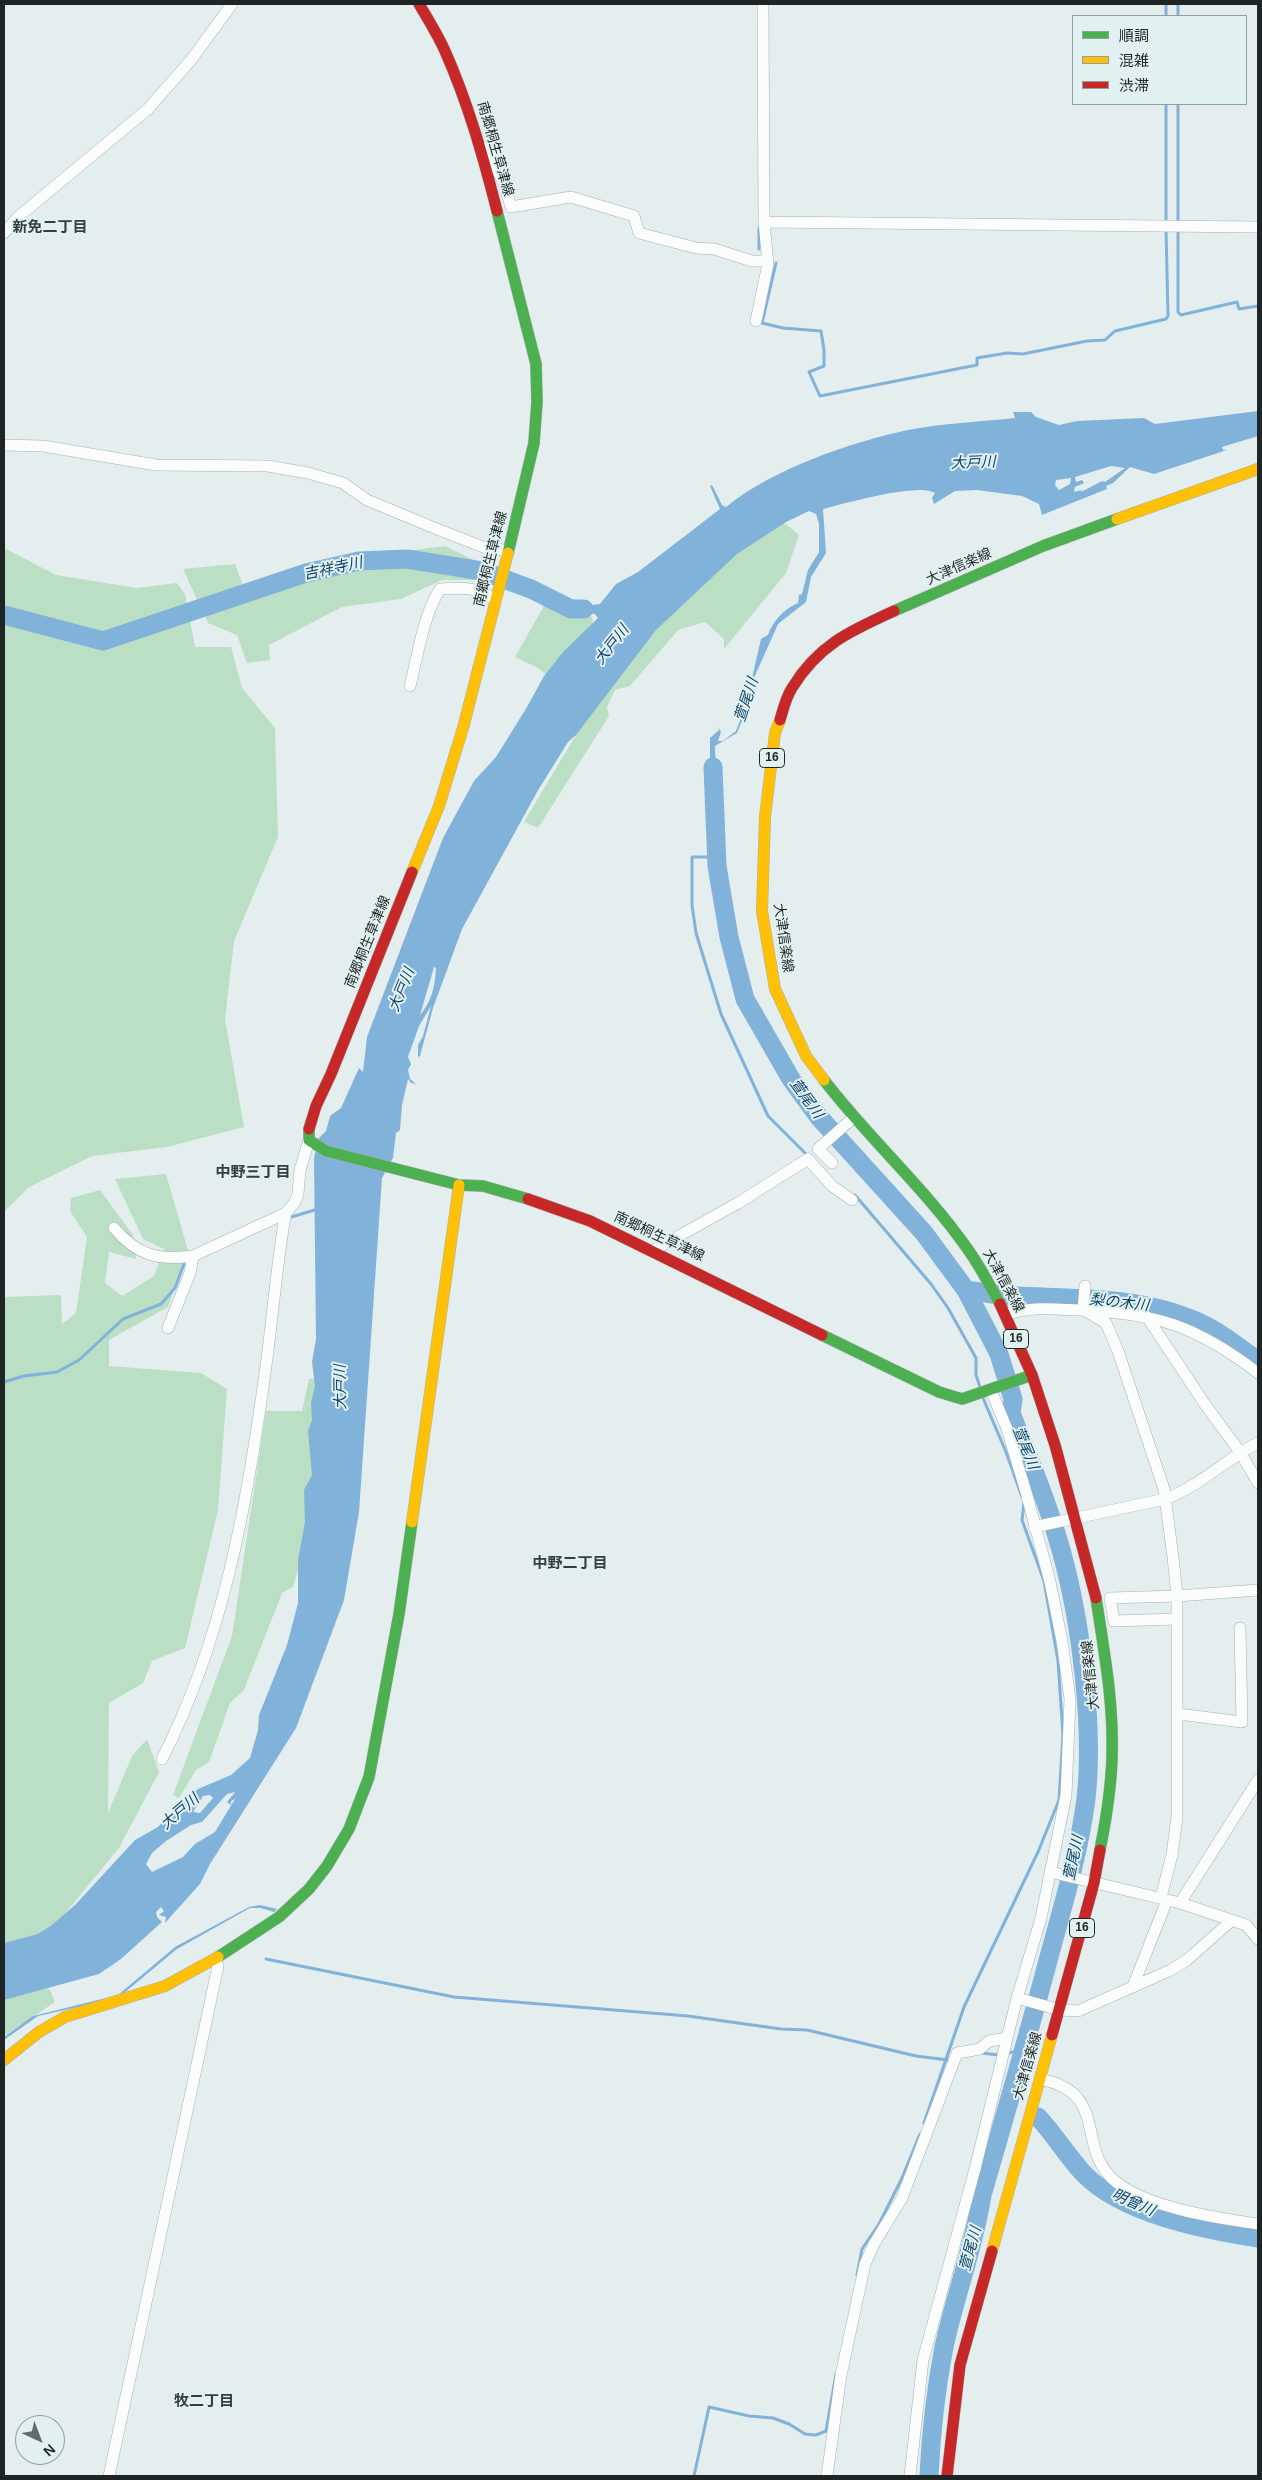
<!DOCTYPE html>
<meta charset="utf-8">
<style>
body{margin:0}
#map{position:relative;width:1262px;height:2480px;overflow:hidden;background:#e4eeee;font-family:Helvetica,"Noto Sans JP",sans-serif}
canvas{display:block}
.frame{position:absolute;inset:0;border:5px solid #1f2525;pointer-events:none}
.legend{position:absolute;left:1072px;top:15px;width:175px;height:90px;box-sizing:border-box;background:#e1f1f1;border:1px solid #939f9f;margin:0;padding:6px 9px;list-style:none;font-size:15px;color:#1f2525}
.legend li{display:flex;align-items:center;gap:10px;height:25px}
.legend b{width:25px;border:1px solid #939f9f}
.north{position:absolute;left:15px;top:2415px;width:50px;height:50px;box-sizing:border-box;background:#e1f1f1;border:1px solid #939f9f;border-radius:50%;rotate:137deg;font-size:14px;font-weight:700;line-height:20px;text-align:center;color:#1f2525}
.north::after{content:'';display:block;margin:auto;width:18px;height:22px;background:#646b6b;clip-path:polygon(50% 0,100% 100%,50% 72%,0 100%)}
</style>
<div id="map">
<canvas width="1262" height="2480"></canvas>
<div class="frame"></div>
<ul class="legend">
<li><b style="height:6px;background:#4caf50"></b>順調</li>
<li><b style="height:6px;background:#ffc107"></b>混雑</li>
<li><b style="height:6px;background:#c62828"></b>渋滞</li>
</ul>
<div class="north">N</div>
</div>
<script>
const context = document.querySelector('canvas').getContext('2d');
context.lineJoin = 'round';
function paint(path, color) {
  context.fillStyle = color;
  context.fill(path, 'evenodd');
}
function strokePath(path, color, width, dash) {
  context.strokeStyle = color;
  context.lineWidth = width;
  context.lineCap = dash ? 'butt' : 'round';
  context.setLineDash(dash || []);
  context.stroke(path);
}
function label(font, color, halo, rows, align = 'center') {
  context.font = font + ' Helvetica,"Noto Sans JP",sans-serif';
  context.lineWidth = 4;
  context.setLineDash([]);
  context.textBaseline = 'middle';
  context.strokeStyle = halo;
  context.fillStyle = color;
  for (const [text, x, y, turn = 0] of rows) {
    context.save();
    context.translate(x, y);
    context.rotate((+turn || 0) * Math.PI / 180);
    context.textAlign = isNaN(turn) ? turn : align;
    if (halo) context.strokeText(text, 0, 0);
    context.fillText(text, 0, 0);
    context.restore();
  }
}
const green = new Path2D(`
 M782,521L799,535L786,573L724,649V639L705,622L678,630L630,686L615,690L607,707L609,716L538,828L524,822L592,708L654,629L735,551Z
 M445,546L480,563V580H442L401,599L342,607L269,645L270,660L247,663L237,635L208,623L183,569L235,564L248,599L358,557Z
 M4,548L56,575L137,588L177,583L185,594L195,647H231L242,688L275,728L278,837L234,941L225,1020L244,1127L167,1147L92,1156L29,1187L4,1212Z
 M564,602L592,617L594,631L549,677L538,668L515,657L545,604Z
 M166,1174L188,1250L168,1307L109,1340V1366L201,1373L227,1389L218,1510L185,1648L152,1661L143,1683L109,1703L108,1813L132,1756L147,1739L159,1772L119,1848L48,1934L4,1947V1297L61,1295L62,1324L76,1313L87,1237L70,1211L71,1198L100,1190L133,1235L136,1259L109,1252L105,1283L122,1296L154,1276L164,1249L143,1239L115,1179Z
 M309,1379H321L306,1541L293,1587L282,1593L244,1690L230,1703L209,1762L196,1770L179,1798L173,1795L232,1636L266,1411H302Z
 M42,1984L50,1990L55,2002L4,2036V1990Z`);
const water = new Path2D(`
 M1258,411V436L1222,447L1223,450L1228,449L1221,452L1154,474L1130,467L1113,483L1106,486L1107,489L1042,515L1039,504L1022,496L977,490L955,491L934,504L932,498L935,493C919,482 843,504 823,509L826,553L811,577L806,602L778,624L754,678L755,689L737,733L715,746L717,799L710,786V738L719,730L717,726L721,732L718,741H723L736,731L752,689V678L761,639L768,635C773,621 784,609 798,603L799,595L802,594L808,570L819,552V524L816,514L809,511L786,522L737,554L656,630L576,735L568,742L537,792L462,929L433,1008L420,1056L418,1057V1045L423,1036L431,1006L419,1026L408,1057L411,1064L408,1070L410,1079L416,1084L411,1083L408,1079L402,1105L400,1130L396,1133L393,1158L382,1178L359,1512L344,1600L296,1728L210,1864L200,1884L165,1923L166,1917L159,1915L164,1911L161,1907L156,1912L157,1917L162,1922L121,1959L99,1974L4,2000V1943L38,1934L52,1925L76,1904L135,1840L158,1827L182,1801L198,1789L231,1775L250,1758L258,1730L259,1715L287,1645L298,1603V1560L305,1522L304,1490L312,1475L308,1431L312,1420L311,1403L315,1386L312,1362L316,1339L314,1159L318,1139L326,1131L330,1116L341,1108L359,1068L363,1072L367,1037L443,838L474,781L496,757L527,707L544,676L564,651L598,618L595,614L570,610L558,604L575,607L600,604L616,584L638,572L720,509L710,486L712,485L722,505L726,507C771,470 850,442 908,430C943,423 979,422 1015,418L1013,412H1031L1036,417L1059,425L1077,421L1144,418L1155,424ZM1111,466L1125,468L1105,482L1102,481L1081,492L1082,490L1074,492L1075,487L1084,483L1082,480L1076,482L1075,477ZM1071,478L1070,484L1059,490L1055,485L1056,480ZM434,967L436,968C435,986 432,1001 420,1015ZM235,1792L227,1802L231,1805V1801L235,1799L215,1832L195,1844L183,1857L152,1872L146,1864L152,1853L166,1841L191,1825L202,1822L227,1794ZM210,1795L213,1798L200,1813L193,1812L203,1796Z
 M260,1905L277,1909L274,1912L261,1908H250L177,1949L118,1998L38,2016L4,2040V2037L33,2016L118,1995L175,1947L249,1907Z`);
const stream = new Path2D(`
 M1166,4V16
 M1178,16V4
 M1166,223V104
 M1178,223V104
 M759,228V249
 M1178,229V312L1181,315L1237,302L1239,309L1258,306
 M776,263L762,323L783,328L821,331L824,350V366L809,372L820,396L977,365V358L1007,353L1023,354L1087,341L1105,340L1115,331L1166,319L1168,316L1166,229
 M716,853L708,857H692V905L696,933L721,1014L768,1116L808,1156
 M855,1195L931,1284L948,1308L976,1358V1375L980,1387
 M288,1218L318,1209
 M4,1382L24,1376L57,1372L79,1360L123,1319L161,1304L175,1288L184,1264
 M983,1398L1006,1452L1022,1497
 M266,1959L454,1997L688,2016L781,2029L807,2030L916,2056L948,2060
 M981,2053L999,2055
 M1005,2054L1024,2049
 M924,2123L964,2007L1038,1852L1059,1800L1063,1735L1058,1661L1044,1581L1022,1520L1024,1503
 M857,2275L862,2249L879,2224L902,2178L920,2134
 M694,2476L709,2407L749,2416L773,2418L789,2424L805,2434L816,2435L826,2431L836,2374`);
const river = new Path2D(`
 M4,615L103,641L306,573L359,561L407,559L482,571L531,589L571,609H584
 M713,767L717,866L729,937L745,999L791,1079L818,1116L924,1233L966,1290L999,1354L1013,1399L1011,1413C1029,1459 1048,1503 1061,1550C1081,1621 1094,1726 1086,1799C1079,1853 1063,1905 1049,1957C1028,2036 1005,2116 982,2195C974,2247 955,2296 944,2347C936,2389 931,2433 929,2476
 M966,1290C982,1292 998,1296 1015,1296C1076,1299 1141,1296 1198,1322C1220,1332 1239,1347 1258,1361
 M1038,2117C1055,2135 1067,2156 1084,2174C1123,2214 1205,2230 1258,2238`);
const street = new Path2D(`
 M481,147L487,149L504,183L511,207L571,197L634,216L639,233L696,248L714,249L752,261H767
 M764,222L1258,227
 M4,233L18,217L148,109L191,60L232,4
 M756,321L768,264L764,222L763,4
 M4,445L43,446L156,465L268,466L308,473L343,483L367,500L437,529L483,547L509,551
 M410,686C418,655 423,616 440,589C464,587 476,587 496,600
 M832,1163L818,1149L853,1118
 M114,1228C137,1255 158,1261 193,1256
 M654,1250L738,1203L808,1159L832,1186L852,1200
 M1083,1310L1085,1286
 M1084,1310L1106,1323L1118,1351L1164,1489L1173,1557L1177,1596V1817L1172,1855L1161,1897
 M1006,1315C1029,1306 1053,1309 1078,1310C1157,1314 1194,1324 1258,1373
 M1147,1317L1204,1403L1240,1452L1258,1483
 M168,1328L190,1273L193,1256L286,1213
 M1034,1527L1165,1499C1200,1486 1226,1459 1258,1443
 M1177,1619L1114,1621L1110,1598L1177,1596L1258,1590
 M1178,1714L1242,1722L1240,1628
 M162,1759C223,1640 247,1505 265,1373C272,1323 276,1272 284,1223L286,1213L295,1202L298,1194L300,1170L309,1140
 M1050,1872L1180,1903L1246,1925L1258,1939
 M1180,1903L1258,1780
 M1134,1984L1167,1900
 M1017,1998L1060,2010L1078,2011L1171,1970L1187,1960L1232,1920
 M1040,2079C1111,2093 1074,2148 1116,2182C1148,2208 1218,2218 1258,2224
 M109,2476L218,1966L215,1959
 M827,2476L841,2375L865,2264L874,2244L902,2198L957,2053L980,2049L989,2041L1007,2038
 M910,2476L923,2360L975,2169L1017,1998L1041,1918L1066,1795L1070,1699L1062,1641L1050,1582L1026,1492L1007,1429L991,1390`);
const fast = new Path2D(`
 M497,211L536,364L537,402L534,443L508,553
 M894,611L1043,546L1117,519
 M824,1080C869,1139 927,1190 969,1251C981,1268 990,1286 1000,1304
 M309,1129V1140L326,1151L459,1185L483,1186L528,1199
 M822,1335L939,1392L962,1399L1032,1375
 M1096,1598C1104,1651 1114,1704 1112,1758C1111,1789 1106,1820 1100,1850
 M218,1957L279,1917L309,1889L327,1866L349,1829L369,1777L399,1614L412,1522`);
const slow = new Path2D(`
 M1117,519L1258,469
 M780,720L775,733L765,817L762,911L775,989L806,1056L824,1080
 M412,872L439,806L463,728L508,553
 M412,1522L459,1185
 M4,2060L39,2032L65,2017L165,1986L218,1957
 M992,2251L1052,2035`);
const jam = new Path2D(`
 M419,4C428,19 438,35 445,51C468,103 483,156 497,211
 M780,720C783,710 786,697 792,688C818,645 850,631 894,611
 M309,1129L316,1106L331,1074L412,872
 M528,1199L590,1221L822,1335
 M1000,1304L1032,1375L1055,1445L1096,1598
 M1052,2035L1094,1883L1100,1850
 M947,2476L960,2365L992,2251`);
const shields = [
 [772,758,25],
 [1016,1339,25],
 [1082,1928,25]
];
const shieldNames = [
 ["16",772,758],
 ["16",1016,1339],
 ["16",1082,1928]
];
const streetNames = [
 ["南郷桐生草津線",495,149,74],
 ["南郷桐生草津線",491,559,-76],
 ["大津信楽線",959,567,-24],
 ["大津信楽線",783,938,82],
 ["南郷桐生草津線",368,942,-68],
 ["南郷桐生草津線",659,1237,25],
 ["大津信楽線",1003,1281,61],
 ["大津信楽線",1091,1675,-96],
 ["大津信楽線",1028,2066,-74]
];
const neighbourhoodNames = [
 ["新免二丁目",50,228],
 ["中野三丁目",253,1173],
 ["中野二丁目",570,1564],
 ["牧二丁目",204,2402]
];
const waterNames = [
 ["大戸川",973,463,-2],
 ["吉祥寺川",333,569,-12],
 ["大戸川",612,645,-52],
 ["萱尾川",747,700,-72],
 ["大戸川",402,990,-68],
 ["萱尾川",806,1099,54],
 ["梨の木川",1119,1303,6],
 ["大戸川",341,1387,-91],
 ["萱尾川",1025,1448,68],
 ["大戸川",180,1812,-41],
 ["萱尾川",1074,1858,-78],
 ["明曾川",1133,2203,24],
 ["萱尾川",971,2249,-75]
];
paint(green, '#bbdfc5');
paint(water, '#81b2da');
strokePath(stream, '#81b2da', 3);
strokePath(river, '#81b2da', 19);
strokePath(street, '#a8afaf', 12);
strokePath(fast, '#a8afaf', 12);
strokePath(slow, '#a8afaf', 12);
strokePath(jam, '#a8afaf', 12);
strokePath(street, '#fbfcfc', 11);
strokePath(fast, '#4caf50', 11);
strokePath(slow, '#ffc107', 11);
strokePath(jam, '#c62828', 11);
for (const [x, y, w] of shields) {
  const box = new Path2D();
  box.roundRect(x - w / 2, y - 9.5, w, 19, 4);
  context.fillStyle = '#e1f1f1';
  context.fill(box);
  strokePath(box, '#1f2525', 1);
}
label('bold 12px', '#1f2525', null, shieldNames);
label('14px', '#1f2525', '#e1f1f1', streetNames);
label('bold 15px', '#323f3f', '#e1f1f1', neighbourhoodNames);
label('italic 15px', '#0f4368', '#e1f1f1', waterNames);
</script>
